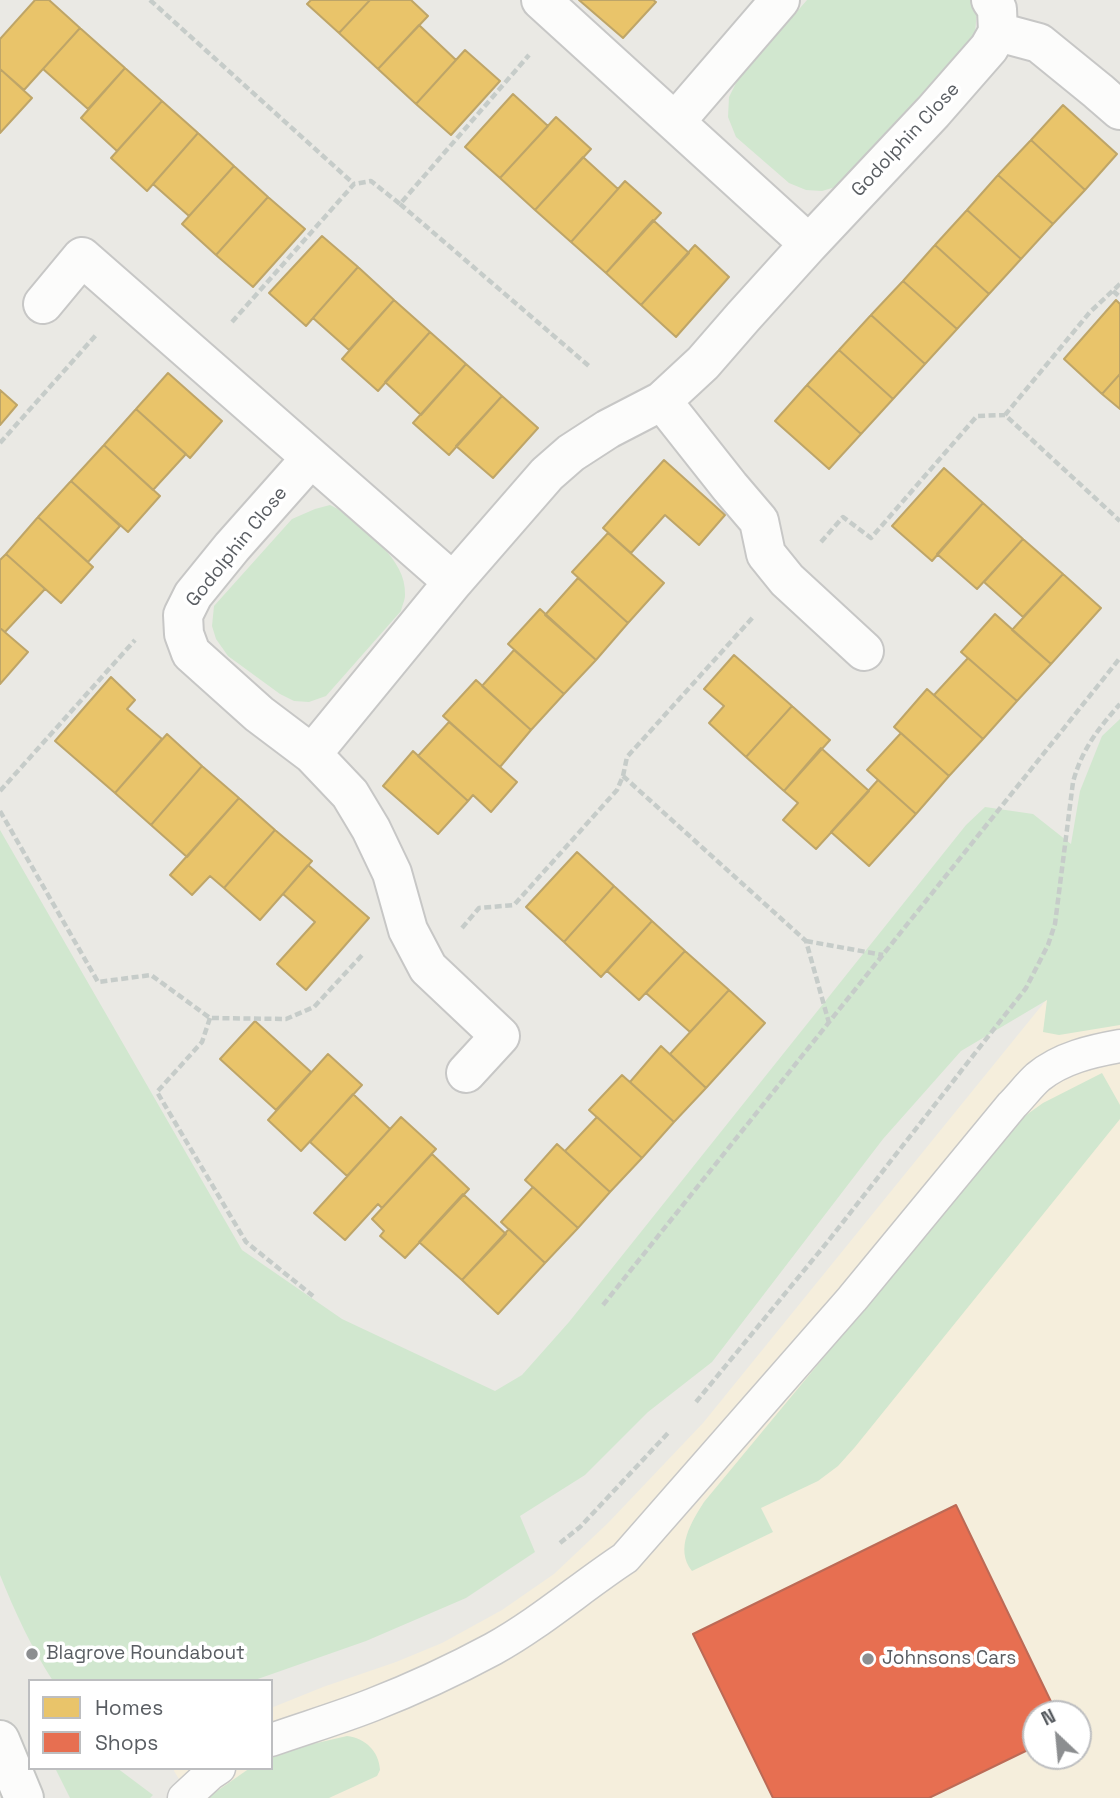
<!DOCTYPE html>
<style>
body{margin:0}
#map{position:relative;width:1120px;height:1798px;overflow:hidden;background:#eae9e4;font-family:"Space Grotesk",sans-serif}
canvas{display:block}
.legend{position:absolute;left:28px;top:1679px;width:245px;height:91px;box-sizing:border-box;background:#fff;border:2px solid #bdbec0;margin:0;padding:9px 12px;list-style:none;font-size:21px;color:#595d62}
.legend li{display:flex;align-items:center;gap:14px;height:35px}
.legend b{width:35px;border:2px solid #bdbec0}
.north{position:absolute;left:1022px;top:1700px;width:70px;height:70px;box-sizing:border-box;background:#fff;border:2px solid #bdbec0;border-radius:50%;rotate:334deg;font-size:19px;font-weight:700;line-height:28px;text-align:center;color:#595d62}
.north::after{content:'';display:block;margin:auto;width:24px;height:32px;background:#8c8e90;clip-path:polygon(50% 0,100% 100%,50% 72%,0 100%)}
</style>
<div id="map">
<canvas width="1120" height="1798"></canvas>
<ul class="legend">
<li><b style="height:19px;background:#e9c46a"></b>Homes</li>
<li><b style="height:19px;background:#e76f51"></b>Shops</li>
</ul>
<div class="north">N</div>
</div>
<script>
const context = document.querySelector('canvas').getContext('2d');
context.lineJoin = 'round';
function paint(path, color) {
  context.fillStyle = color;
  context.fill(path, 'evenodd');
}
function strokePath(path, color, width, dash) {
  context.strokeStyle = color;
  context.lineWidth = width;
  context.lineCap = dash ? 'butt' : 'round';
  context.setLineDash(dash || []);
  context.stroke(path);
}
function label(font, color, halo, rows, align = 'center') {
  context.font = font + ' "Space Grotesk",sans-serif';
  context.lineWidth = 7;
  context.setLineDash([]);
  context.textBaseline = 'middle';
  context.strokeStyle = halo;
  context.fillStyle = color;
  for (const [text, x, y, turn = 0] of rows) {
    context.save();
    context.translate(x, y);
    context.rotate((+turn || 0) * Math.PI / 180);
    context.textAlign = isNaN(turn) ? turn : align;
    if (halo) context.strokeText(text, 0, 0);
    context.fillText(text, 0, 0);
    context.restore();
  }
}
const commercial = new Path2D(`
 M1120,909V1798H191L174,1771L175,1768H271V1708L323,1687L396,1662L442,1643L502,1610L554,1574L608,1523L703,1423ZM1036,1714H1078V1756H1036Z`);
const green = new Path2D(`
 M807,0H971L977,10L975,34L952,62L839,186L822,191L806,190L789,183L736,137L728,117L729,97L738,79Z
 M330,505L338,509C363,530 407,558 405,595C405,600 402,606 401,611L326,696L309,702L294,701L280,694L228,656L216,639L212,626L214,606L292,519L315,509Z
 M1120,719V1025L1059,1035L1043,1032L1047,1000L961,1051L883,1139L712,1362L648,1412L585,1475L520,1516L535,1552L466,1598L366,1641L252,1681H53C31,1647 15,1612 0,1575V830L242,1250L342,1319L495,1391L522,1375L569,1322L966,825L985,807L1033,814L1071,844L1080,791L1102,736Z
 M1102,1073L1120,1105V1119L855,1447L838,1466L818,1481L761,1508L773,1532L692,1571C674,1549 692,1521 704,1502L1022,1118L1043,1103Z
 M347,1736C365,1738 379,1751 380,1770L377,1776L329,1798H207L250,1768H271V1758L304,1746Z
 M55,1768H117L153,1795L150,1798H70Z`);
const homes = new Path2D(`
 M35,0H49L80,28L24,90L0,69V39Z
 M311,0H370L339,33L307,4Z
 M370,0H411L428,16L378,69L339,33Z
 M579,0H653L656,2L623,38Z
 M419,25L456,60L416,104L378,69Z
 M80,28L125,68L88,109L43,69Z
 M465,50L500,81L451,135L416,104Z
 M125,68L162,101L117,151L81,118Z
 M0,69L32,98L0,133Z
 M513,94L548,126L500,178L465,147Z
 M162,101L198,133L147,191L111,158Z
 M1063,105L1117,154L1085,190L1031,140Z
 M556,117L591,149L535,210L500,178Z
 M198,133L234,166L189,216L153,184Z
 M1031,140L1085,190L1053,224L998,175Z
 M583,157L618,189L571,242L535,210Z
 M234,166L268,197L216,255L182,224Z
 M998,175L1053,224L1021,259L967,210Z
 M625,181L661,213L606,273L571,242Z
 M268,197L305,229L253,287L216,255Z
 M967,210L1021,259L989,294L935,245Z
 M653,220L689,253L641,305L606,273Z
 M322,236L358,267L306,326L269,293Z
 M695,245L729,277L676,337L641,305Z
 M935,245L989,294L957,329L903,281Z
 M358,267L394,300L349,350L313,318Z
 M903,281L957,329L925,364L871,315Z
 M394,300L430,332L378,391L342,359Z
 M1116,300L1120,304V374L1102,394L1064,359Z
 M871,315L925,364L893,399L839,350Z
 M430,332L466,364L421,415L385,382Z
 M839,350L893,399L861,434L807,385Z
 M466,364L502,396L449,455L413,423Z
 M168,373L222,421L190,458L136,409Z
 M1120,374V409L1102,394Z
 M807,385L861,434L829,469L775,421Z
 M0,390L17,405L0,425Z
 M502,396L538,428L493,478L456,446Z
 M136,409L186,454L153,490L104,445Z
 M104,445L160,496L128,532L71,481Z
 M664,460L725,515L699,545L665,515L631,553L603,528Z
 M944,468L983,503L932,561L892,526Z
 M71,481L120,526L88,562L38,517Z
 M983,503L1023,539L977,589L937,554Z
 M38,517L93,567L61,603L6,554Z
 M608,533L664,583L628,623L572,572Z
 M1023,539L1063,574L1023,617L984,582Z
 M6,554L45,589L5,632L0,628V560Z
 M1063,574L1101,608L1051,664L1012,630Z
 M578,578L628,623L596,660L545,615Z
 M540,609L596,660L564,694L508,644Z
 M995,614L1051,664L1017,701L961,652Z
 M0,628L28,652L0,684Z
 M514,650L564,694L531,730L482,686Z
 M734,655L792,706L746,757L709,723L724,706L704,689Z
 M968,658L1017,701L983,739L934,695Z
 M111,677L135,700L127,709L162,739L115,793L55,741Z
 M476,680L531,730L500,767L443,716Z
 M927,689L983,739L949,776L894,727Z
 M792,706L830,740L784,791L746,757Z
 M449,722L517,782L491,812L473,795L468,801L418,756Z
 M901,733L949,776L916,814L867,770Z
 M167,734L202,766L151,825L115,793Z
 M821,748L869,791L816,849L783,820L798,803L784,791Z
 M413,751L468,801L438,834L383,786Z
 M202,766L239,798L187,857L151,825Z
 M878,780L916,814L869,866L831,832Z
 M239,798L275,830L224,888L210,876L192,895L170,875Z
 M275,830L312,861L260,920L224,888Z
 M577,852L614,886L564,942L526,907Z
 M308,865L369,918L306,990L277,964L315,922L283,894Z
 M614,886L652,921L601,977L564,942Z
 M652,921L685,951L639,1000L607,971Z
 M685,951L729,990L690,1032L646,993Z
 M729,990L765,1023L706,1088L670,1054Z
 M255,1021L311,1072L276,1110L220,1059Z
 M661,1046L706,1088L674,1122L630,1082Z
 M328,1054L362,1085L301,1151L268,1120Z
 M622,1075L674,1122L642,1158L589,1110Z
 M353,1094L390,1129L347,1176L310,1142Z
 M401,1117L436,1149L382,1208L378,1204L345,1240L314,1213Z
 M597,1117L642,1158L610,1192L565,1151Z
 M557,1144L610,1192L578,1228L525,1180Z
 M432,1154L469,1189L405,1258L380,1236L384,1231L372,1219Z
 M533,1187L578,1228L545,1263L501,1222Z
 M463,1194L506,1234L462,1280L419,1242Z
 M509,1229L545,1263L498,1314L462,1280Z`);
const shops = new Path2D(`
 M956,1505L1057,1714H1036V1746L929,1798H773L693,1634Z`);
const path = new Path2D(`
 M150,0L354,184
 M400,204L590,367
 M1120,284L1090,312L1005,415L1120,521
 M1113,291L1120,297
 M232,322L354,184L371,181L400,204L529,55
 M0,443L96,335
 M821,542L843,517L871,538L977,416L1005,415
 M623,776L806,941L829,1023
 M0,791L135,640
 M0,811L98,982L151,975L210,1018L286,1019L314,1007L364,953
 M462,928L479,908L514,905L617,790L623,776L627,757L754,616
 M806,941L883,955
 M210,1018L202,1042L157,1092L246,1242L313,1296
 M603,1305L1120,658
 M696,1402L829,1240L1026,988L1048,945L1055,924L1073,782C1082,749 1098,729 1120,704
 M560,1543L580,1527L669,1432`);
const lane = new Path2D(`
 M271,1740C305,1728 339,1718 372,1705C413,1689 454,1670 493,1649C540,1623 581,1587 625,1558L852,1299L1012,1105C1021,1096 1029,1085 1038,1077C1061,1058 1092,1051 1120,1046
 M184,1798L210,1774L219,1768`);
const street = new Path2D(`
 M541,0L675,122L780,0
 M998,32L1039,43L1098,91L1120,110
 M675,122L809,244L933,112L989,48L998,32L997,9L991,0
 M43,304L82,257L453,582
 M662,401L730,487L759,521L766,554L787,580L864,651
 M311,458L232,547L193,595L183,615L184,634L191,653L259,714L312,754
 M466,1073L500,1036L428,968L408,930L392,873L371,829L350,794L312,754L453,582L547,474L571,453L608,429L662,401L703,363L743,317L809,244`);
const secondary = new Path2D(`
 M0,1740L24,1798`);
const markers = [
 [32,1654,7,"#8c8e90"],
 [868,1659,7,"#8c8e90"]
];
const streetNames = [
 ["Godolphin Close",906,140,-47],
 ["Godolphin Close",237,547,-51]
];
const poiNames = [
 ["Blagrove Roundabout",46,1654],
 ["Johnsons Cars",882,1659]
];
paint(commercial, '#f5eedc');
paint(green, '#d1e7cf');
paint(homes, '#e9c46a');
strokePath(homes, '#bea568', 2);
paint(shops, '#e76f51');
strokePath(shops, '#bc6a56', 2);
strokePath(lane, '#c7c7c6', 35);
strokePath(street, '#c7c7c6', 42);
strokePath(secondary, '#c5c6c4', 42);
strokePath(path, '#c6ccc9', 4.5, [7, 3.5]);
strokePath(lane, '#fcfcfb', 32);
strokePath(street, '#fcfcfb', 38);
strokePath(secondary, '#fcfcfb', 38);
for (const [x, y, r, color] of markers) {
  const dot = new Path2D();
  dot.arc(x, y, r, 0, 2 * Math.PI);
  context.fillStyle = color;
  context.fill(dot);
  strokePath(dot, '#fff', 2.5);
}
label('19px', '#595d62', '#fff', streetNames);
label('19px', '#595d62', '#fff', poiNames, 'left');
</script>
